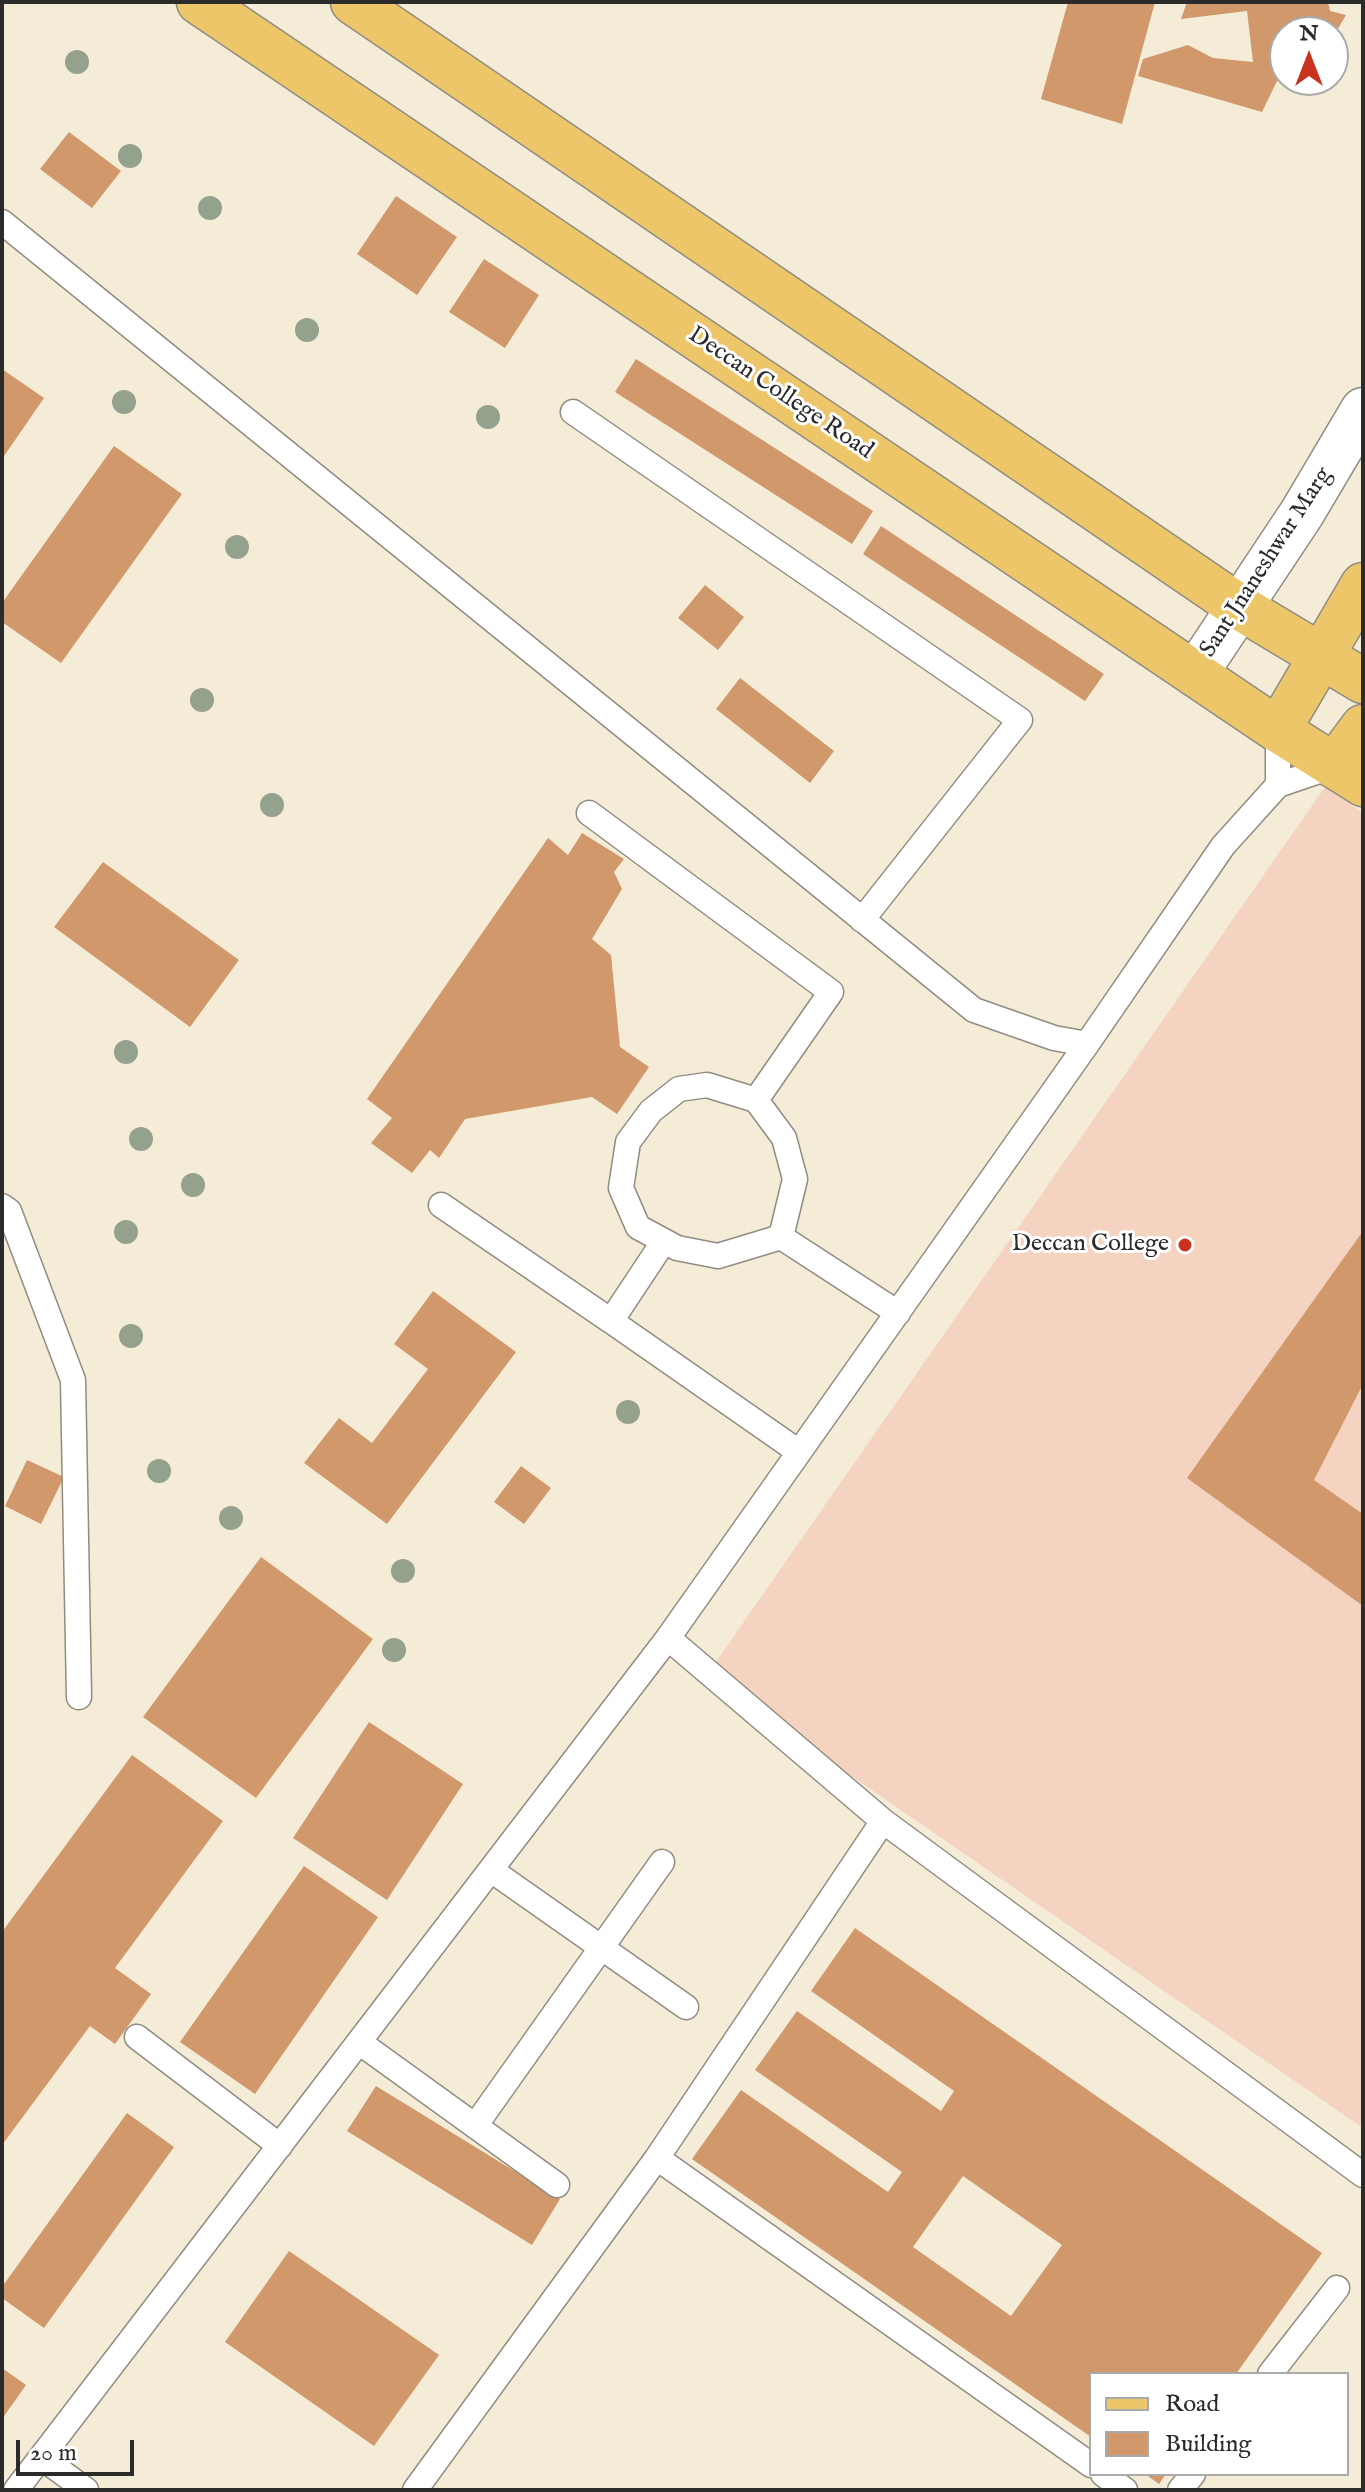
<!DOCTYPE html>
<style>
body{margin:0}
#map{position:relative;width:1365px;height:2492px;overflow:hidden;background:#f4ecd7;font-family:"IM FELL English",serif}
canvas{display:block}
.frame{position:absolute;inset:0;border:4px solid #2b2b2b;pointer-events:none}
.legend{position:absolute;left:1089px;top:2372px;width:260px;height:104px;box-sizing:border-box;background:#fff;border:2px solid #aaa;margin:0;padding:10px 14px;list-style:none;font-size:24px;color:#2b2b2b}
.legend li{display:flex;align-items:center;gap:16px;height:40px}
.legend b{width:40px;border:2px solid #aaa}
.north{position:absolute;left:1269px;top:16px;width:80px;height:80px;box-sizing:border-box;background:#fff;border:2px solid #aaa;border-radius:50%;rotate:0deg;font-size:22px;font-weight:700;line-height:32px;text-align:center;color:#2b2b2b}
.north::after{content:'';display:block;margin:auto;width:28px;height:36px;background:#c8321e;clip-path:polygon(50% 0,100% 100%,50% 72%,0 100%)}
.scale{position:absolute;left:16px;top:2440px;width:118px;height:36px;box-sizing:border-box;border:4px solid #2b2b2b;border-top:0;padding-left:10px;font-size:24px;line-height:28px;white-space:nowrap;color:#2b2b2b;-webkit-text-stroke:6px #fff;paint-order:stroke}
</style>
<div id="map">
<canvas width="1365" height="2492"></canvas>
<div class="frame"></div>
<ul class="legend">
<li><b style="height:10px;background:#ecc669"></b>Road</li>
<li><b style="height:22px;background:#d1986c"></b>Building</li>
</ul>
<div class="north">N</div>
<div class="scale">20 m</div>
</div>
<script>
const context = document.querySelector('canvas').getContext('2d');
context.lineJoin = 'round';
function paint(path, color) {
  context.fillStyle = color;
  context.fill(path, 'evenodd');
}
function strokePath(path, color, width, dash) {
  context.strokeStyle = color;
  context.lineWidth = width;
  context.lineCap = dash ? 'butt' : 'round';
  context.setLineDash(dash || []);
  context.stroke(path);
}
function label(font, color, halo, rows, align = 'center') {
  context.font = font + ' "IM FELL English",serif';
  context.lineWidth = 6;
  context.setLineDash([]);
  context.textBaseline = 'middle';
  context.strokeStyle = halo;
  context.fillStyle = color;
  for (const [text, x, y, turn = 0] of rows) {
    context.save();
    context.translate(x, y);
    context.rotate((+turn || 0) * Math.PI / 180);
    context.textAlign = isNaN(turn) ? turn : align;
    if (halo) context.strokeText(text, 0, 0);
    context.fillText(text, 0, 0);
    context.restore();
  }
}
const built = new Path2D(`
 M1325,787L1363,813V2128L706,1676Z`);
const building = new Path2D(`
 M1068,2H1155L1122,124L1041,99Z
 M1187,2H1328L1330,11L1346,15L1333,37V32H1285V80H1307L1302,87L1277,81L1262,112L1138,76L1143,59L1188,45L1213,58L1253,62L1247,11L1181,19Z
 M69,132L121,171L92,208L40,169Z
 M396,196L457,237L417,295L357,254Z
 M484,259L539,295L505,348L449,312Z
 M636,359L873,511L852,544L615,392Z
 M2,369L44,398L2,459Z
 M114,446L182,494L61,663L2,622V603Z
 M881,526L1104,674L1085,701L863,554Z
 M705,585L744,617L718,650L678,618Z
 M740,678L834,751L810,783L716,709Z
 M582,833L624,859L614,872L622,889L592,939L611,955L620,1047L649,1067L617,1114L592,1097L465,1119L439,1158L430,1150L412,1173L371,1143L392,1118L367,1099L548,838L568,855Z
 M103,862L239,960L190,1027L54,927Z
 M1363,1231V1384L1314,1480L1363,1514V1606L1187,1478Z
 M433,1291L516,1352L387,1524L304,1463L339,1418L372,1443L428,1369L394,1344Z
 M27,1460L64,1477L41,1524L5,1506Z
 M521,1466L551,1488L524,1524L494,1502Z
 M261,1557L373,1639L256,1798L143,1717Z
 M369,1722L463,1784L387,1900L293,1838Z
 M132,1755L223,1821L115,1968L151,1994L115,2044L90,2026L2,2145V1932Z
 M304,1866L378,1917L255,2094L180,2042Z
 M855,1928L1322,2253L1236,2374H1091V2437L692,2159L741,2090L888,2192L902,2172L755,2070L797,2011L941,2111L954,2091L811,1991ZM963,2176L1062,2245L1011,2316L913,2247Z
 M376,2086L560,2199L532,2245L347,2131Z
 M127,2113L174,2147L44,2328L2,2298V2287Z
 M289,2251L439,2355L374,2446L225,2342Z
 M2,2368L26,2385L2,2419Z
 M1145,2474H1166L1159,2484Z`);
const service = new Path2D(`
 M2,222L974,1010L1054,1038L1087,1044
 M573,412L1020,720L862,920
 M1278,730V785
 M589,813L831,992L756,1100
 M441,1205L611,1321
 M2,1206L9,1211L73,1380L79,1697
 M781,1237L718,1256L677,1248L638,1227L621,1188L628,1142L651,1111L679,1089L707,1085L756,1100L784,1138L795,1179L781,1237L898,1313
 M664,1241L611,1321L799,1452
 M668,1638L883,1821L1363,2175
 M491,1870L686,2007
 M137,2037L280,2146
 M359,2042L557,2185
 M475,2126L662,1862
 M657,2158L1091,2465
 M1270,2374L1337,2288
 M41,2457L86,2490
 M1103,2474L1125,2490
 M16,2490L668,1638L1087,1044L1223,846L1278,785L1334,766
 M415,2490L657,2158L883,1821
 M1180,2490L1193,2474`);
const tertiary = new Path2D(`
 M1195,674L1302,513L1363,410`);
const primary = new Path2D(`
 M199,2L1278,730L1363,784
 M353,2L1241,608L1363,681
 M1278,730L1363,585
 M1334,766L1363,727`);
const trees = [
 [77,62],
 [130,156],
 [210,208],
 [307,330],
 [124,402],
 [488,417],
 [237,547],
 [202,700],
 [272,805],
 [126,1052],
 [141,1139],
 [193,1185],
 [126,1232],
 [131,1336],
 [628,1412],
 [159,1471],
 [231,1518],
 [403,1571],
 [394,1650]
];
const markers = [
 [1185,1245,8,"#c8321e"]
];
const streetNames = [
 ["Deccan College Road",780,394,34],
 ["Sant Jnaneshwar Marg",1267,563,-57]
];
const poiNames = [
 ["Deccan College",1169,1245]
];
paint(built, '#f4d3c0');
paint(building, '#d1986c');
strokePath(service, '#908c81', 27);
strokePath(tertiary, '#908c81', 47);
strokePath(primary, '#908c81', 47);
strokePath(service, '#fff', 24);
strokePath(tertiary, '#fff', 44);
strokePath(primary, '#ecc669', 44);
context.fillStyle = '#94a18c';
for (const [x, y] of trees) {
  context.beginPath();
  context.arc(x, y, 12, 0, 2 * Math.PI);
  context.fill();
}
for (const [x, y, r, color] of markers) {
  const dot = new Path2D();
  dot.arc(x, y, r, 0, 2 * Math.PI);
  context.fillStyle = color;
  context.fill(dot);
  strokePath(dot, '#fff', 3);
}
label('24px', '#2b2b2b', '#fff', streetNames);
label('24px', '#2b2b2b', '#fff', poiNames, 'right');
</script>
